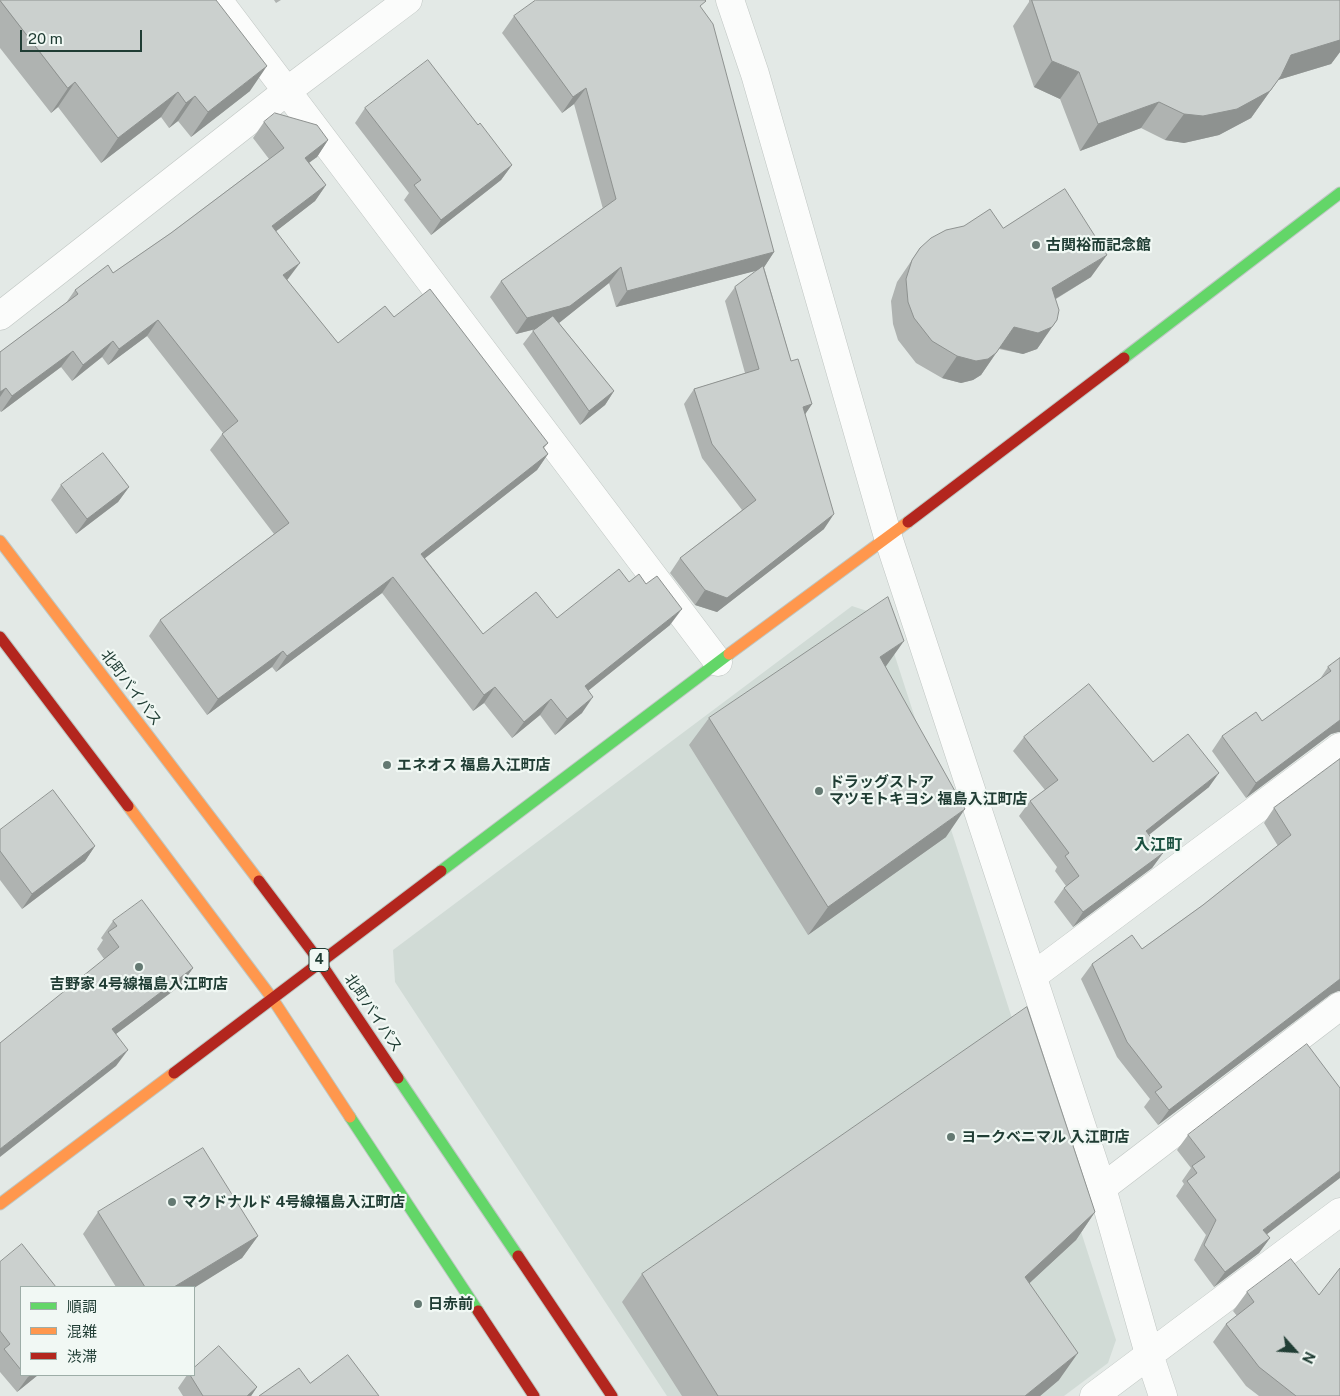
<!DOCTYPE html>
<meta charset="utf-8">
<style>
body{margin:0}
#map{position:relative;width:1340px;height:1396px;overflow:hidden;background:#e3e9e6;font-family:"Public Sans","Noto Sans JP",sans-serif}
canvas{display:block}
.legend{position:absolute;left:20px;top:1286px;width:175px;height:90px;box-sizing:border-box;background:#f1f8f4;border:1px solid #9dada7;margin:0;padding:6px 9px;list-style:none;font-size:15px;color:#203d34}
.legend li{display:flex;align-items:center;gap:10px;height:25px}
.legend b{width:25px;border:1px solid #9dada7}
.north{position:absolute;left:1270px;top:1326px;width:50px;height:50px;-webkit-text-stroke:4px #f1f8f4;paint-order:stroke;rotate:116deg;font-size:14px;font-weight:700;line-height:20px;text-align:center;color:#203d34}
.north::after{content:'';display:block;margin:auto;width:18px;height:22px;background:#203d34;clip-path:polygon(50% 0,100% 100%,50% 72%,0 100%)}
.scale{position:absolute;left:20px;top:30px;width:122px;height:22px;box-sizing:border-box;border:2px solid #203d34;border-top:0;padding-left:6px;font-size:15px;line-height:18px;white-space:nowrap;color:#203d34;-webkit-text-stroke:4px #f1f8f4;paint-order:stroke}
</style>
<div id="map">
<canvas width="1340" height="1396"></canvas>
<ul class="legend">
<li><b style="height:6px;background:#63d668"></b>順調</li>
<li><b style="height:6px;background:#ff974d"></b>混雑</li>
<li><b style="height:6px;background:#b3261e"></b>渋滞</li>
</ul>
<div class="north">N</div>
<div class="scale">20 m</div>
</div>
<script>
const context = document.querySelector('canvas').getContext('2d');
context.lineJoin = 'round';
function paint(path, color) {
  context.fillStyle = color;
  context.fill(path, 'evenodd');
}
function strokePath(path, color, width, dash) {
  context.strokeStyle = color;
  context.lineWidth = width;
  context.lineCap = dash ? 'butt' : 'round';
  context.setLineDash(dash || []);
  context.stroke(path);
}
function label(font, color, halo, rows, align = 'center') {
  context.font = font + ' "Public Sans","Noto Sans JP",sans-serif';
  context.lineWidth = 4.5;
  context.setLineDash([]);
  context.textBaseline = 'middle';
  context.strokeStyle = halo;
  context.fillStyle = color;
  for (const [text, x, y, turn = 0] of rows) {
    context.save();
    context.translate(x, y);
    context.rotate((+turn || 0) * Math.PI / 180);
    context.textAlign = isNaN(turn) ? turn : align;
    if (halo) context.strokeText(text, 0, 0);
    context.fillText(text, 0, 0);
    context.restore();
  }
}
const built = new Path2D(`
 M852,606L882,616L1116,1340L1108,1363L1064,1396H667L395,982L393,950Z`);
const street = new Path2D(`
 M218,0L718,662
 M730,0L755,74L888,537L1102,1188L1149,1354L1163,1396
 M0,316L287,91L408,0
 M1033,976L1340,747
 M1102,1188L1340,1006
 M1094,1396L1340,1212`);
const fast = new Path2D(`
 M1124,358L1340,193
 M441,871L729,654
 M398,1078L518,1256
 M350,1117L478,1311`);
const slow = new Path2D(`
 M0,541L259,881
 M729,654L908,522
 M128,806L272,998L350,1117
 M0,1204L174,1073`);
const jam = new Path2D(`
 M908,522L1124,358
 M0,637L128,806
 M259,881L320,962L398,1078
 M174,1073L441,871
 M518,1256L612,1396
 M478,1311L534,1396`);
const wall = new Path2D(`
 M0,0L250,91L191,137L178,121L169,128L161,117L101,163L58,107L51,113L0,48Z
 M274,0H281L276,3Z
 M1029,0H1340V52L1331,64L1278,80L1251,118L1219,135L1184,143L1165,140L1141,128L1080,151L1060,99L1034,87L1013,26L1029,2Z
 M701,8L774,252L764,267L791,361L812,404L805,414L824,529L717,612L695,605L670,573L680,558L742,510L702,458L684,404L694,389L745,373L725,301L735,287L758,270L616,307L609,283L559,323L614,391L605,405L580,425L523,344L533,331L536,329L516,334L490,297L501,281L603,209L574,104L562,113L502,33L514,16Z
 M365,108L478,125L512,165L501,180L431,235L404,200L409,193L355,123Z
 M264,122L328,140L317,157L309,162L326,185L315,201L276,231L288,279L287,280L338,343L394,317L548,443L544,448L548,454L537,470L425,558L483,634L557,618L629,582L670,625L588,691L582,713L555,735L540,715L512,738L484,703L473,711L382,593L276,672L272,667L207,715L149,636L160,620L274,534L210,450L223,433L147,336L108,365L102,357L72,381L61,367L1,412L0,411V352L66,303L75,290L113,273L171,233L269,159L253,138Z
 M1003,228L1091,277L1056,299L1042,342L1037,349L1023,354L999,349L981,375L973,380L961,383L942,378L916,363L898,340L893,324L891,301L897,282L920,248Z
 M61,485L129,487L118,502L76,534L51,500Z
 M1340,658V732H1338L1331,734L1246,798L1212,751L1222,736L1262,721L1320,679L1328,667Z
 M709,718L946,837L808,935L689,745Z
 M1024,737L1153,762L1209,787L1149,835L1163,853L1152,868L1073,927L1054,902L1064,888L1066,886L1055,871L1057,867L1019,816L1030,801L1045,790L1013,751Z
 M1340,759V991H1338L1331,994L1158,1125L1144,1107L1150,1099L1117,1057L1081,979L1092,964L1142,949L1203,905L1278,846L1264,823L1274,808Z
 M0,830L95,846L85,861L22,909L0,880Z
 M113,921L193,968L181,985L116,1034V1066L104,959L97,949L103,940L101,938Z
 M1188,1135L1270,1238L1259,1253L1214,1287L1194,1260L1206,1235L1176,1196L1184,1184L1182,1181L1191,1168L1177,1150Z
 M98,1212L258,1236L242,1258L194,1287H116L83,1234Z
 M1095,1212L1076,1240L1029,1283L1059,1380L1040,1396H682L622,1302L642,1274Z
 M0,1262L21,1287V1375H38L17,1392L0,1372Z
 M1247,1292L1340,1396H1259L1246,1386L1213,1342L1226,1324L1237,1316L1233,1311Z
 M187,1375H194L257,1387L251,1396H183L178,1388Z`);
const shadedWall = new Path2D(`
 M1340,39V52L1331,64L1278,80L1251,118L1219,135L1184,143L1165,140L1184,114L1291,55Z
 M1052,61L1079,72L1060,99L1034,87Z
 M267,66L250,91L191,137L208,112Z
 M75,82L58,107L51,113L68,88Z
 M586,88L574,104L562,113L573,97Z
 M178,92L161,117L101,163L118,138Z
 M195,96L178,121L169,128L186,103Z
 M1159,102L1141,128L1080,151L1098,124Z
 M328,140L317,157L294,174L305,158Z
 M512,165L501,180L431,235L441,220Z
 M326,185L315,201L261,243L272,226Z
 M774,252L763,269L616,307L627,291Z
 M1107,255L1091,277L1037,310L1052,288Z
 M300,263L288,279L272,291L283,275Z
 M621,267L609,283L559,323L516,334L527,318Z
 M158,320L147,336L108,365L119,349Z
 M1057,320L1037,349L1023,354L999,348L1014,327Z
 M113,341L102,357L72,381L83,365Z
 M73,351L61,367L1,412L12,396Z
 M996,353L981,375L973,380L961,383L942,378L957,356Z
 M6,388L0,397V392Z
 M614,391L605,405L580,425L589,411Z
 M812,404L802,419L803,407Z
 M548,454L537,470L410,570L421,554Z
 M129,487L118,502L76,534L87,519Z
 M834,514L824,529L717,612L695,605L705,590Z
 M393,577L382,593L276,672L287,656Z
 M682,609L670,625L574,702L585,686Z
 M904,641L884,669L880,657Z
 M283,651L272,667L207,715L218,699Z
 M495,687L484,703L473,711L484,695Z
 M593,697L582,713L555,735L567,719Z
 M551,699L540,715L512,738L524,722Z
 M1340,720V732H1338L1331,734L1246,798L1256,783Z
 M1219,773L1209,787L1136,845L1146,831Z
 M965,809L946,837L808,935L828,907Z
 M95,846L85,861L22,909L32,894Z
 M1163,853L1152,868L1073,927L1083,912Z
 M193,968L181,985L100,1046L112,1029Z
 M1340,979V991H1338L1331,994L1158,1125L1169,1110Z
 M128,1050L116,1066L0,1157V1149Z
 M1340,1171V1178L1253,1245L1263,1230Z
 M1095,1212L1076,1240L1006,1305L1025,1277Z
 M258,1236L242,1258L194,1288L174,1287Z
 M1270,1238L1259,1253L1214,1287L1225,1272Z
 M1078,1353L1059,1380L1040,1396H1025Z
 M31,1375H38L17,1392L28,1377Z
 M257,1387L251,1396H247Z`);
const building = new Path2D(`
 M0,0H216L267,66L208,112L195,96L186,103L178,92L118,138L75,82L68,88Z
 M536,0H705L706,1L700,6L713,24L774,252L627,291L621,267L570,306L527,318L501,281L616,199L586,88L573,97L514,16Z
 M1032,0H1340V40L1291,55L1281,76L1270,91L1237,109L1203,116L1184,114L1159,102L1098,124L1079,72L1052,61Z
 M428,60L478,125L480,123L512,165L441,220L414,185L421,180L365,108Z
 M275,113L317,125L328,140L305,158L326,185L272,226L300,263L283,275L338,343L385,306L394,317L430,289L548,443L543,447L548,454L421,554L483,634L536,592L557,618L619,569L629,582L639,574L646,584L657,576L682,609L585,686L593,697L567,719L551,699L524,722L495,687L484,695L393,577L287,656L283,651L218,699L160,620L289,523L222,434L238,421L158,320L119,349L113,341L83,365L73,351L12,396L6,388L0,392V352L78,294L75,290L108,265L113,273L171,233L284,148L264,122Z
 M1065,189L1107,255L1052,288L1059,310L1057,320L1052,327L1038,333L1014,327L996,353L988,359L976,361L957,356L932,341L914,318L908,302L906,279L912,260L920,248L931,238L946,230L964,226L990,209L1003,228Z
 M763,266L791,361L798,359L812,404L803,407L834,514L727,598L705,590L680,558L756,500L712,444L694,389L759,369L735,287Z
 M553,316L614,391L589,411L533,331Z
 M103,453L129,487L87,519L61,485Z
 M888,597L904,641L880,657L965,809L828,907L709,718Z
 M1340,658V720L1256,783L1222,736L1256,712L1262,721L1331,671L1328,667Z
 M1089,684L1153,762L1188,734L1219,773L1146,831L1163,853L1083,912L1064,888L1079,876L1065,856L1069,853L1030,801L1058,780L1024,737Z
 M1340,759V979L1169,1110L1155,1092L1162,1087L1127,1042L1092,964L1132,935L1142,949L1203,905L1291,835L1274,808Z
 M53,790L95,846L32,894L0,851V830Z
 M142,900L193,968L112,1029L128,1050L0,1149V1043L119,947L108,932L117,926L113,921Z
 M1027,1007L1095,1212L1025,1277L1078,1353L1025,1396H718L642,1274Z
 M1307,1044L1340,1088V1171L1263,1230L1270,1238L1225,1272L1204,1245L1216,1220L1187,1181L1197,1173L1192,1166L1205,1157L1188,1135Z
 M203,1148L258,1236L174,1287H145L98,1212Z
 M22,1244L56,1287H21V1370L4,1349L10,1344L0,1331V1262Z
 M1291,1259L1319,1295L1340,1268V1396H1296L1259,1367L1226,1324L1254,1302L1247,1292Z
 M219,1346L257,1387L247,1396H203L190,1375H194V1368Z
 M348,1355L379,1396H259L299,1368L310,1383Z`);
const markers = [
 [1036,245,5,"#647972"],
 [387,765,5,"#647972"],
 [819,791,5,"#647972"],
 [139,967,5,"#647972"],
 [951,1137,5,"#647972"],
 [172,1202,5,"#647972"],
 [418,1304,5,"#647972"]
];
const shields = [
 [319,960,20]
];
const shieldNames = [
 ["4",319,960]
];
const poiNames = [
 ["古関裕而記念館",1046,245],
 ["エネオス 福島入江町店",397,765],
 ["ドラッグストア",829,782],
 ["マツモトキヨシ 福島入江町店",829,799],
 ["吉野家 4号線福島入江町店",139,984,"center"],
 ["ヨークベニマル 入江町店",961,1137],
 ["マクドナルド 4号線福島入江町店",182,1202],
 ["日赤前",428,1304]
];
const streetNames = [
 ["北町バイパス",131,688,53],
 ["北町バイパス",373,1013,56]
];
const neighbourhoodNames = [
 ["入江町",1158,845]
];
paint(built, '#d1dbd6');
strokePath(street, '#c0c6c3', 29);
strokePath(fast, '#bec7c3', 13);
strokePath(slow, '#bec7c3', 13);
strokePath(jam, '#bec7c3', 13);
strokePath(street, '#fbfcfb', 28);
strokePath(fast, '#63d668', 11);
strokePath(slow, '#ff974d', 11);
strokePath(jam, '#b3261e', 11);
paint(wall, '#afb3b1');
paint(shadedWall, '#8e9290');
paint(building, '#cbd0ce');
strokePath(building, '#8e9290', 1);
for (const [x, y, r, color] of markers) {
  const dot = new Path2D();
  dot.arc(x, y, r, 0, 2 * Math.PI);
  context.fillStyle = color;
  context.fill(dot);
  strokePath(dot, '#f1f8f4', 2);
}
for (const [x, y, w] of shields) {
  const box = new Path2D();
  box.roundRect(x - w / 2, y - 11.5, w, 23, 4);
  context.fillStyle = '#f1f8f4';
  context.fill(box);
  strokePath(box, '#203d34', 1);
}
label('bold 14px', '#203d34', null, shieldNames);
label('bold 15px', '#203d34', '#f1f8f4', poiNames, 'left');
label('15px', '#203d34', '#f1f8f4', streetNames);
label('bold 16px', '#1b5040', '#f1f8f4', neighbourhoodNames);
</script>
